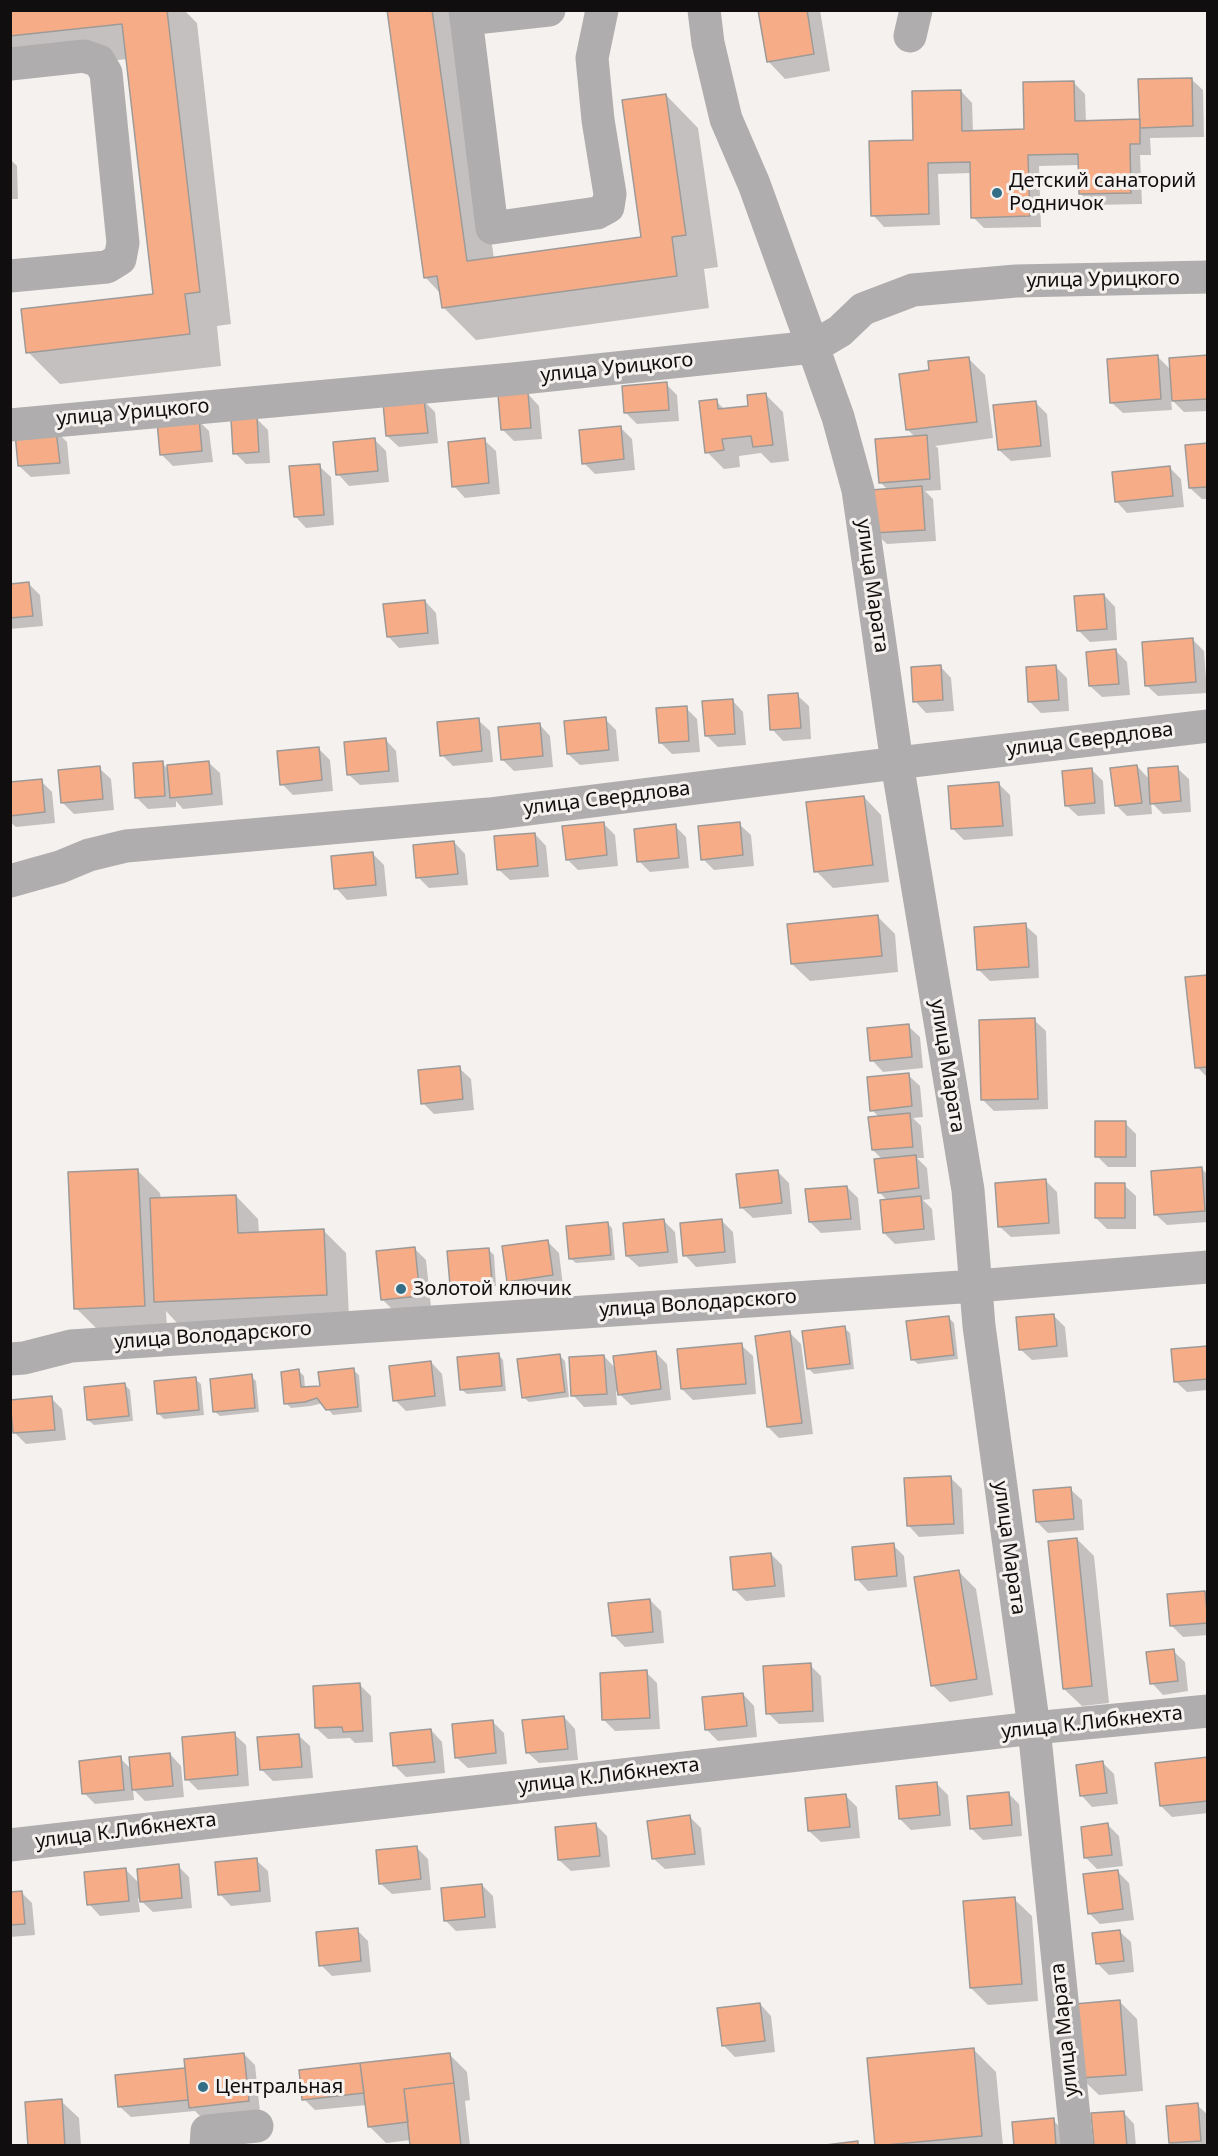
<!DOCTYPE html>
<meta charset="utf-8">
<style>
body{margin:0}
#map{position:relative;width:1218px;height:2156px;overflow:hidden;background:#f5f1ef;font-family:"Noto Sans",sans-serif}
canvas{display:block}
.frame{position:absolute;inset:0;border:12px solid #100e0e;pointer-events:none}
</style>
<div id="map">
<canvas width="1218" height="2156"></canvas>
<div class="frame"></div>
</div>
<script>
const context = document.querySelector('canvas').getContext('2d');
context.lineJoin = 'round';
function paint(path, color) {
  context.fillStyle = color;
  context.fill(path, 'evenodd');
}
function strokePath(path, color, width, dash) {
  context.strokeStyle = color;
  context.lineWidth = width;
  context.lineCap = dash ? 'butt' : 'round';
  context.setLineDash(dash || []);
  context.stroke(path);
}
function label(font, color, halo, rows, align = 'center') {
  context.font = font + ' "Noto Sans",sans-serif';
  context.lineWidth = 6;
  context.setLineDash([]);
  context.textBaseline = 'middle';
  context.strokeStyle = halo;
  context.fillStyle = color;
  for (const [text, x, y, turn = 0] of rows) {
    context.save();
    context.translate(x, y);
    context.rotate((+turn || 0) * Math.PI / 180);
    context.textAlign = isNaN(turn) ? turn : align;
    if (halo) context.strokeText(text, 0, 0);
    context.fillText(text, 0, 0);
    context.restore();
  }
}
const shadow = new Path2D(`
 M10,10H184L197,23L231,324L217,326L221,366L60,384L28,352L154,295L127,59L19,71L10,63Z
 M388,10H569L461,26L494,259L643,239L666,95L698,128L718,267L704,269L709,308L476,340L443,307L441,294L425,277Z
 M759,10H820L830,71L785,79L768,61Z
 M1191,79L1203,90L1204,137L1150,138L1151,155H1140L1142,204L1092,205L1081,194L1080,165L1039,166L1041,227L984,228L973,217L972,173L938,174L940,225L884,227L873,215L914,141L961,91L972,103L973,132L1026,131L1073,82L1085,94L1086,123L1141,121Z
 M10,159L17,166L18,199H10Z
 M1158,357L1171,370L1208,357V411L1184,412L1171,399L1172,410L1123,413L1111,402Z
 M968,358L985,375L993,438L935,446L938,448L941,490L925,491L933,499L936,541L887,544L875,533L888,490L880,482L916,438L908,430L931,371Z
 M666,384L677,395L679,421L637,424L626,413Z
 M528,394L539,406L542,439L514,441L502,429Z
 M766,395L783,412L789,461L771,463L761,453L739,456L740,467L724,469L707,452L716,401L725,410L750,407Z
 M424,401L435,412L438,443L399,447L387,436Z
 M1036,403L1047,414L1051,457L1011,461L999,450Z
 M257,419L268,430L270,463L246,464L235,453Z
 M198,420L209,431L213,462L173,466L162,455Z
 M621,428L632,439L635,470L595,474L584,463Z
 M56,431L67,442L70,474L31,477L19,466Z
 M374,439L386,451L389,482L349,486L338,474Z
 M484,440L496,451L500,494L465,498L454,486Z
 M1208,445V499H1202L1190,488Z
 M319,466L331,477L334,525L306,528L295,516Z
 M1170,468L1181,479L1184,507L1127,513L1116,501Z
 M29,584L40,595L43,626L10,629V586Z
 M1104,595L1115,607L1117,640L1090,642L1078,630Z
 M425,601L436,613L439,644L399,648L388,636Z
 M1193,640L1204,651L1207,693L1158,696L1146,685Z
 M1116,651L1127,662L1130,695L1102,697L1090,686Z
 M940,666L951,678L954,711L926,713L915,701Z
 M1055,666L1067,678L1069,711L1041,713L1030,702Z
 M797,695L809,706L811,739L783,741L772,729Z
 M732,700L743,712L746,745L718,747L706,735Z
 M686,708L697,719L700,752L672,754L660,742Z
 M605,719L616,730L619,761L580,765L568,754Z
 M478,720L490,731L493,762L453,766L442,755Z
 M539,724L550,736L553,767L514,771L502,759Z
 M385,739L396,751L399,782L360,785L348,774Z
 M319,749L330,760L333,791L293,795L282,784Z
 M208,762L220,773L223,805L183,809L176,801V807L148,809L137,798L162,763L169,770Z
 M1137,766L1150,780L1177,768L1189,779L1191,812L1163,814L1151,802L1152,814L1127,816L1116,805Z
 M99,768L111,779L114,810L74,814L63,803Z
 M1092,770L1103,781L1105,814L1078,816L1066,805Z
 M41,781L52,792L55,823L16,827L10,822V784Z
 M999,784L1010,795L1013,836L964,840L953,829Z
 M864,797L881,815L889,882L833,888L816,871Z
 M604,824L615,835L618,866L578,870L567,859Z
 M739,824L751,835L754,866L714,870L703,859Z
 M675,826L686,837L689,868L650,872L639,861Z
 M535,834L546,846L549,877L510,880L498,869Z
 M454,842L465,854L468,885L429,888L418,877Z
 M372,853L384,865L387,896L347,900L336,888Z
 M878,917L895,934L898,972L810,981L792,964Z
 M1025,925L1037,936L1039,978L990,981L979,970Z
 M1208,976V1078L1197,1067Z
 M1034,1020L1046,1031L1048,1109L994,1111L983,1100Z
 M908,1026L920,1037L923,1068L883,1072L872,1060Z
 M459,1068L471,1079L474,1110L434,1114L423,1103Z
 M908,1075L920,1086L923,1117L913,1118L921,1126L924,1158H917L927,1168L930,1199L923,1200L932,1209L935,1240L895,1244L884,1233L888,1201L879,1192L883,1160L873,1150L880,1118L872,1110Z
 M1125,1123L1136,1134V1167H1108L1097,1156Z
 M1202,1169L1208,1175V1222L1167,1225L1155,1214Z
 M138,1171L160,1193L161,1199L236,1196L258,1219L259,1233L324,1231L346,1253L349,1317L178,1324L166,1311L167,1328L99,1331L76,1308Z
 M778,1172L789,1183L792,1214L753,1218L741,1207Z
 M1046,1181L1057,1192L1060,1234L1011,1237L999,1226Z
 M1124,1185L1136,1196V1229H1107L1096,1218Z
 M847,1187L858,1198L861,1230L821,1233L810,1222Z
 M721,1220L733,1232L736,1263L696,1267L685,1255Z
 M664,1221L675,1232L678,1263L639,1267L627,1256Z
 M607,1223L612,1228L615,1260L576,1263L570,1258Z
 M547,1241L559,1253L563,1286L519,1292L508,1281Z
 M414,1248L426,1260L431,1307L394,1311L383,1300Z
 M488,1249L494,1255L496,1286L457,1289L452,1284Z
 M1054,1316L1065,1327L1068,1357L1032,1360L1020,1349Z
 M949,1318L954,1323L958,1359L918,1364L912,1359Z
 M844,1328L850,1333L854,1369L814,1374L808,1368Z
 M790,1333L801,1344L813,1434L779,1438L768,1427Z
 M741,1345L753,1356L756,1394L693,1400L682,1389Z
 M1208,1348V1390L1187,1392L1175,1381Z
 M656,1353L667,1364L671,1400L631,1405L616,1391L617,1405L584,1407L573,1395L604,1356L616,1369Z
 M498,1354L503,1360L506,1391L467,1394L461,1389Z
 M560,1356L565,1361L569,1397L529,1402L523,1397Z
 M431,1362L442,1374L446,1406L406,1411L395,1400Z
 M353,1370L359,1375L362,1412L333,1415L323,1403L311,1406L291,1408L286,1403L299,1371L304,1376L305,1388L321,1387Z
 M251,1376L256,1381L259,1412L220,1416L214,1411Z
 M195,1379L201,1384L204,1415L164,1419L159,1414Z
 M125,1385L130,1390L133,1421L94,1425L88,1420Z
 M51,1398L62,1409L66,1440L26,1444L15,1433Z
 M950,1477L962,1489L964,1534L919,1537L908,1525Z
 M1070,1489L1082,1500L1084,1530L1048,1533L1037,1522Z
 M1077,1539L1094,1556L1109,1703L1082,1706L1064,1689Z
 M893,1545L904,1556L907,1587L868,1591L857,1579Z
 M771,1554L782,1565L785,1597L746,1601L734,1589Z
 M959,1572L976,1589L993,1695L950,1702L932,1685Z
 M1205,1592L1208,1595V1635L1183,1637L1171,1625Z
 M650,1600L661,1611L664,1643L625,1647L613,1635Z
 M1173,1651L1185,1662L1188,1691L1163,1695L1152,1683Z
 M810,1665L821,1676L824,1722L779,1724L768,1713Z
 M646,1672L657,1683L660,1729L615,1731L604,1720Z
 M360,1685L371,1696L373,1742L355,1743L350,1738L328,1739L316,1728Z
 M743,1694L754,1706L757,1737L718,1741L706,1729Z
 M564,1717L575,1729L578,1760L539,1763L527,1752Z
 M493,1722L504,1733L507,1764L468,1768L456,1757Z
 M431,1730L442,1742L445,1773L406,1777L394,1765Z
 M234,1734L246,1745L249,1786L198,1790L187,1779Z
 M298,1735L310,1746L313,1778L273,1781L262,1770Z
 M170,1754L181,1766L184,1797L145,1801L133,1789L134,1800L95,1804L84,1793L120,1758L131,1769Z
 M1208,1759V1813L1172,1817L1161,1806Z
 M1103,1763L1114,1774L1118,1804L1092,1807L1081,1795Z
 M937,1784L948,1795L951,1826L911,1830L900,1819Z
 M1008,1793L1019,1804L1022,1836L983,1840L971,1828Z
 M846,1796L857,1807L860,1838L821,1842L809,1831Z
 M690,1817L701,1828L705,1865L665,1869L653,1858Z
 M596,1825L607,1836L610,1867L571,1871L559,1860Z
 M1108,1825L1119,1836L1123,1866L1097,1869L1086,1858Z
 M417,1848L428,1859L431,1890L392,1894L380,1883Z
 M256,1860L268,1871L271,1902L231,1906L220,1894Z
 M178,1866L189,1877L192,1908L153,1912L138,1898L140,1912L100,1916L89,1904L125,1869L140,1884Z
 M1118,1872L1129,1883L1134,1920L1100,1924L1089,1913Z
 M482,1885L493,1896L496,1928L456,1931L445,1920Z
 M21,1892L32,1903L35,1935L10,1937V1893Z
 M1014,1899L1032,1916L1038,2001L988,2005L971,1988Z
 M357,1930L368,1941L371,1972L332,1976L321,1965Z
 M1119,1931L1131,1942L1134,1972L1109,1975L1098,1964Z
 M1120,2002L1137,2019L1143,2091L1099,2095L1081,2078Z
 M760,2004L771,2016L775,2052L735,2057L723,2045Z
 M974,2050L996,2072L1003,2146L876,2145Z
 M244,2054L255,2065L260,2112L202,2118L195,2111L131,2117L119,2106L187,2069Z
 M450,2055L467,2072L470,2100L465,2101L470,2146H412L411,2140L386,2143L369,2126L367,2105L315,2110L304,2099Z
 M61,2101L79,2118L81,2146H29Z
 M1197,2105L1208,2115V2146H1173L1170,2143Z
 M1123,2112L1134,2124L1136,2146H1096Z
 M1053,2120L1064,2131L1066,2146H1016Z`);
const building = new Path2D(`
 M10,10H167L200,292L185,294L190,334L26,353L21,309L153,294L122,24L10,36Z
 M387,10H432L467,261L641,237L622,100L666,94L686,235L672,237L677,276L442,308L437,276L424,278Z
 M758,10H807L814,54L767,62Z
 M1192,78L1193,126L1140,128L1138,79Z
 M1074,81L1075,121L1140,119V144H1130L1131,193L1079,194L1078,154L1028,155L1030,216L971,218L970,162L928,163L929,214L871,216L869,141L913,140L912,91L961,90L962,131L1024,129L1023,82Z
 M1158,355L1161,399L1110,403L1107,359Z
 M1208,355V399L1172,401L1169,358Z
 M969,357L977,422L906,430L899,374L929,370L928,361Z
 M667,382L669,410L624,413L622,386Z
 M528,393L531,428L501,430L498,395Z
 M766,393L773,445L753,447L751,436L722,439L724,450L705,453L699,401L717,399L718,409L748,406L747,395Z
 M424,399L428,433L386,436L383,403Z
 M1036,401L1041,446L998,450L993,405Z
 M257,417L259,452L233,454L231,419Z
 M199,418L202,451L160,455L157,422Z
 M621,426L624,459L582,464L579,430Z
 M56,430L60,463L18,466L15,433Z
 M927,435L930,479L879,483L875,439Z
 M375,438L378,471L336,475L333,442Z
 M485,438L489,483L452,487L448,442Z
 M1208,443V487L1189,488L1185,445Z
 M320,464L324,515L294,517L289,466Z
 M1170,466L1173,496L1115,502L1112,472Z
 M922,486L925,530L874,533L871,490Z
 M29,582L33,616L10,618V584Z
 M1104,594L1107,629L1077,631L1074,596Z
 M425,600L428,633L387,637L383,604Z
 M1193,638L1196,682L1145,686L1142,642Z
 M1116,649L1119,684L1089,686L1086,652Z
 M941,665L943,700L913,702L911,667Z
 M1056,665L1059,700L1028,702L1026,667Z
 M798,693L801,728L770,730L768,695Z
 M733,699L735,734L705,736L702,701Z
 M687,706L689,741L659,743L656,708Z
 M606,717L609,750L567,754L564,721Z
 M479,718L482,751L440,756L437,722Z
 M540,723L543,756L501,760L498,727Z
 M386,738L389,771L347,775L344,742Z
 M319,747L322,780L280,785L277,751Z
 M163,761L165,796L135,798L133,763Z
 M209,761L212,794L170,798L167,765Z
 M1137,765L1142,803L1115,806L1110,768Z
 M100,766L103,799L61,803L58,770Z
 M1178,766L1181,801L1150,804L1148,768Z
 M1092,768L1095,803L1065,806L1062,771Z
 M42,779L45,812L10,816V782Z
 M999,782L1003,826L951,829L948,786Z
 M864,796L873,865L814,872L806,802Z
 M604,822L607,855L566,860L562,826Z
 M740,822L743,855L701,860L698,826Z
 M676,824L679,858L637,862L634,829Z
 M535,833L538,866L497,870L494,836Z
 M454,841L458,874L416,878L413,845Z
 M373,852L376,885L334,889L331,856Z
 M878,915L882,956L791,964L787,924Z
 M1026,923L1029,967L977,970L974,927Z
 M1208,975V1067L1195,1068L1185,977Z
 M1035,1018L1038,1099L981,1100L979,1020Z
 M909,1024L912,1057L870,1061L867,1028Z
 M460,1066L463,1099L421,1104L418,1070Z
 M909,1073L912,1106L870,1111L867,1077Z
 M910,1113L913,1147L872,1150L868,1117Z
 M1095,1121H1126V1157H1095Z
 M916,1155L919,1188L878,1193L874,1159Z
 M1202,1167L1205,1211L1154,1215L1151,1171Z
 M138,1169L145,1306L74,1309L68,1172Z
 M778,1170L782,1203L740,1208L736,1174Z
 M1046,1179L1049,1223L998,1227L995,1183Z
 M1095,1183H1125V1218H1095Z
 M847,1186L851,1219L809,1222L805,1189Z
 M236,1195L238,1233L324,1229L327,1295L154,1302L150,1198Z
 M921,1196L924,1229L883,1233L880,1200Z
 M664,1219L668,1252L626,1256L623,1223Z
 M722,1219L725,1252L683,1256L680,1223Z
 M608,1222L611,1255L569,1259L566,1226Z
 M548,1240L553,1275L507,1282L502,1246Z
 M415,1247L420,1296L381,1300L376,1251Z
 M489,1248L492,1281L450,1285L447,1251Z
 M1054,1314L1057,1346L1019,1350L1016,1317Z
 M949,1316L954,1355L911,1360L906,1321Z
 M845,1326L850,1364L807,1369L802,1331Z
 M790,1331L802,1423L767,1427L755,1336Z
 M742,1343L746,1384L681,1389L677,1349Z
 M1208,1346V1379L1174,1382L1171,1349Z
 M656,1351L661,1389L618,1395L613,1356Z
 M499,1353L502,1386L460,1390L457,1357Z
 M560,1354L565,1392L522,1398L517,1359Z
 M604,1355L607,1394L571,1396L569,1357Z
 M431,1361L435,1396L393,1401L389,1366Z
 M354,1368L358,1407L326,1410L317,1398L305,1402L284,1404L281,1372L299,1369L301,1387L320,1386L318,1372Z
 M252,1374L255,1408L213,1412L210,1379Z
 M196,1377L199,1410L157,1414L154,1381Z
 M125,1383L129,1416L87,1420L84,1387Z
 M52,1396L55,1430L13,1433L10,1400Z
 M951,1476L954,1524L907,1526L904,1478Z
 M1071,1487L1074,1519L1036,1522L1033,1490Z
 M1077,1538L1092,1686L1063,1689L1048,1541Z
 M894,1543L897,1576L855,1580L852,1547Z
 M771,1553L775,1586L733,1590L730,1557Z
 M959,1570L977,1679L931,1686L914,1577Z
 M1205,1591L1208,1623L1170,1626L1167,1594Z
 M650,1599L653,1632L612,1636L608,1603Z
 M1174,1649L1178,1681L1150,1684L1146,1652Z
 M811,1663L813,1711L766,1714L763,1666Z
 M647,1670L650,1718L602,1720L600,1673Z
 M360,1683L363,1731L343,1732L342,1727L315,1728L313,1686Z
 M743,1693L747,1726L705,1730L702,1697Z
 M564,1716L568,1749L526,1753L522,1720Z
 M493,1720L496,1753L455,1758L452,1724Z
 M431,1729L435,1762L393,1766L390,1733Z
 M235,1732L238,1775L185,1780L182,1737Z
 M299,1734L302,1767L260,1770L257,1737Z
 M170,1753L173,1786L132,1790L129,1757Z
 M121,1756L124,1790L82,1794L79,1761Z
 M1208,1757V1801L1160,1806L1155,1763Z
 M1103,1761L1107,1793L1080,1796L1076,1765Z
 M937,1782L940,1815L899,1819L896,1786Z
 M1009,1792L1012,1825L970,1829L967,1796Z
 M846,1794L850,1827L808,1831L805,1798Z
 M690,1815L695,1854L652,1859L647,1821Z
 M596,1823L600,1856L558,1860L555,1827Z
 M1108,1823L1112,1855L1084,1858L1081,1827Z
 M417,1846L421,1879L379,1884L376,1850Z
 M257,1858L260,1891L218,1895L215,1862Z
 M179,1864L182,1898L140,1902L137,1869Z
 M126,1868L129,1901L87,1905L84,1872Z
 M1118,1870L1123,1909L1088,1914L1083,1874Z
 M482,1884L485,1917L444,1921L441,1888Z
 M22,1891L25,1924L10,1925V1892Z
 M1015,1897L1022,1984L970,1988L963,1901Z
 M358,1928L361,1961L319,1966L316,1932Z
 M1120,1930L1124,1961L1096,1964L1092,1933Z
 M1120,2000L1126,2075L1080,2078L1074,2004Z
 M760,2003L765,2041L722,2046L717,2008Z
 M974,2048L982,2136L875,2146L867,2058Z
 M244,2053L249,2101L189,2108L184,2059Z
 M450,2053L454,2083L404,2089L408,2122L368,2127L360,2063Z
 M360,2063L364,2093L302,2100L299,2070Z
 M185,2068L188,2100L118,2107L115,2075Z
 M454,2083L461,2146H410L404,2089Z
 M62,2099L65,2146H28L25,2102Z
 M1198,2103L1201,2141L1169,2143L1166,2106Z
 M1124,2111L1127,2146H1094L1091,2113Z
 M1054,2118L1056,2146H1014L1012,2122Z
 M858,2141V2146H817Z`);
const minor = new Path2D(`
 M465,10L492,228L597,213L608,207L610,194L598,120L592,58L602,10
 M704,10L708,43L726,119L754,184L813,347L838,417L858,490L897,763L968,1190L979,1326L1034,1728L1077,2146
 M466,19L549,10
 M910,36L916,10
 M10,64L84,56L99,61L106,73L123,243L120,259L107,267L10,276
 M10,425L513,379L813,347L840,331L863,309L913,290L1016,281L1208,277
 M10,881L60,867L89,855L126,846L489,814L897,763L1208,726
 M10,1359L24,1358L71,1346L976,1286L1208,1267
 M10,1845L1034,1728L1208,1711
 M206,2146L207,2131L257,2126`);
const markers = [
 [997,193,6,"#336e86"],
 [401,1289,6,"#336e86"],
 [203,2087,6,"#336e86"]
];
const poiNames = [
 ["Детский санаторий",1009,181],
 ["Родничок",1009,204],
 ["Золотой ключик",413,1289],
 ["Центральная",215,2087]
];
const streetNames = [
 ["улица Урицкого",1103,280,-1],
 ["улица Урицкого",617,368,-6],
 ["улица Урицкого",133,413,-5],
 ["улица Марата",872,586,82],
 ["улица Свердлова",1090,740,-7],
 ["улица Свердлова",607,799,-7],
 ["улица Марата",947,1066,81],
 ["улица Володарского",698,1304,-4],
 ["улица Володарского",213,1336,-4],
 ["улица Марата",1009,1548,82],
 ["улица К.Либкнехта",1092,1723,-6],
 ["улица К.Либкнехта",609,1776,-7],
 ["улица К.Либкнехта",126,1831,-7],
 ["улица Марата",1065,2030,-96]
];
paint(shadow, '#0003');
paint(building, '#f6ac87');
strokePath(building, '#9d9a98', 1.5);
strokePath(minor, '#afadad', 33);
for (const [x, y, r, color] of markers) {
  const dot = new Path2D();
  dot.arc(x, y, r, 0, 2 * Math.PI);
  context.fillStyle = color;
  context.fill(dot);
  strokePath(dot, '#f5f1ef', 2);
}
label('20px', '#100e0e', '#f5f1ef', poiNames, 'left');
label('20px', '#100e0e', '#f5f1ef', streetNames);
</script>
